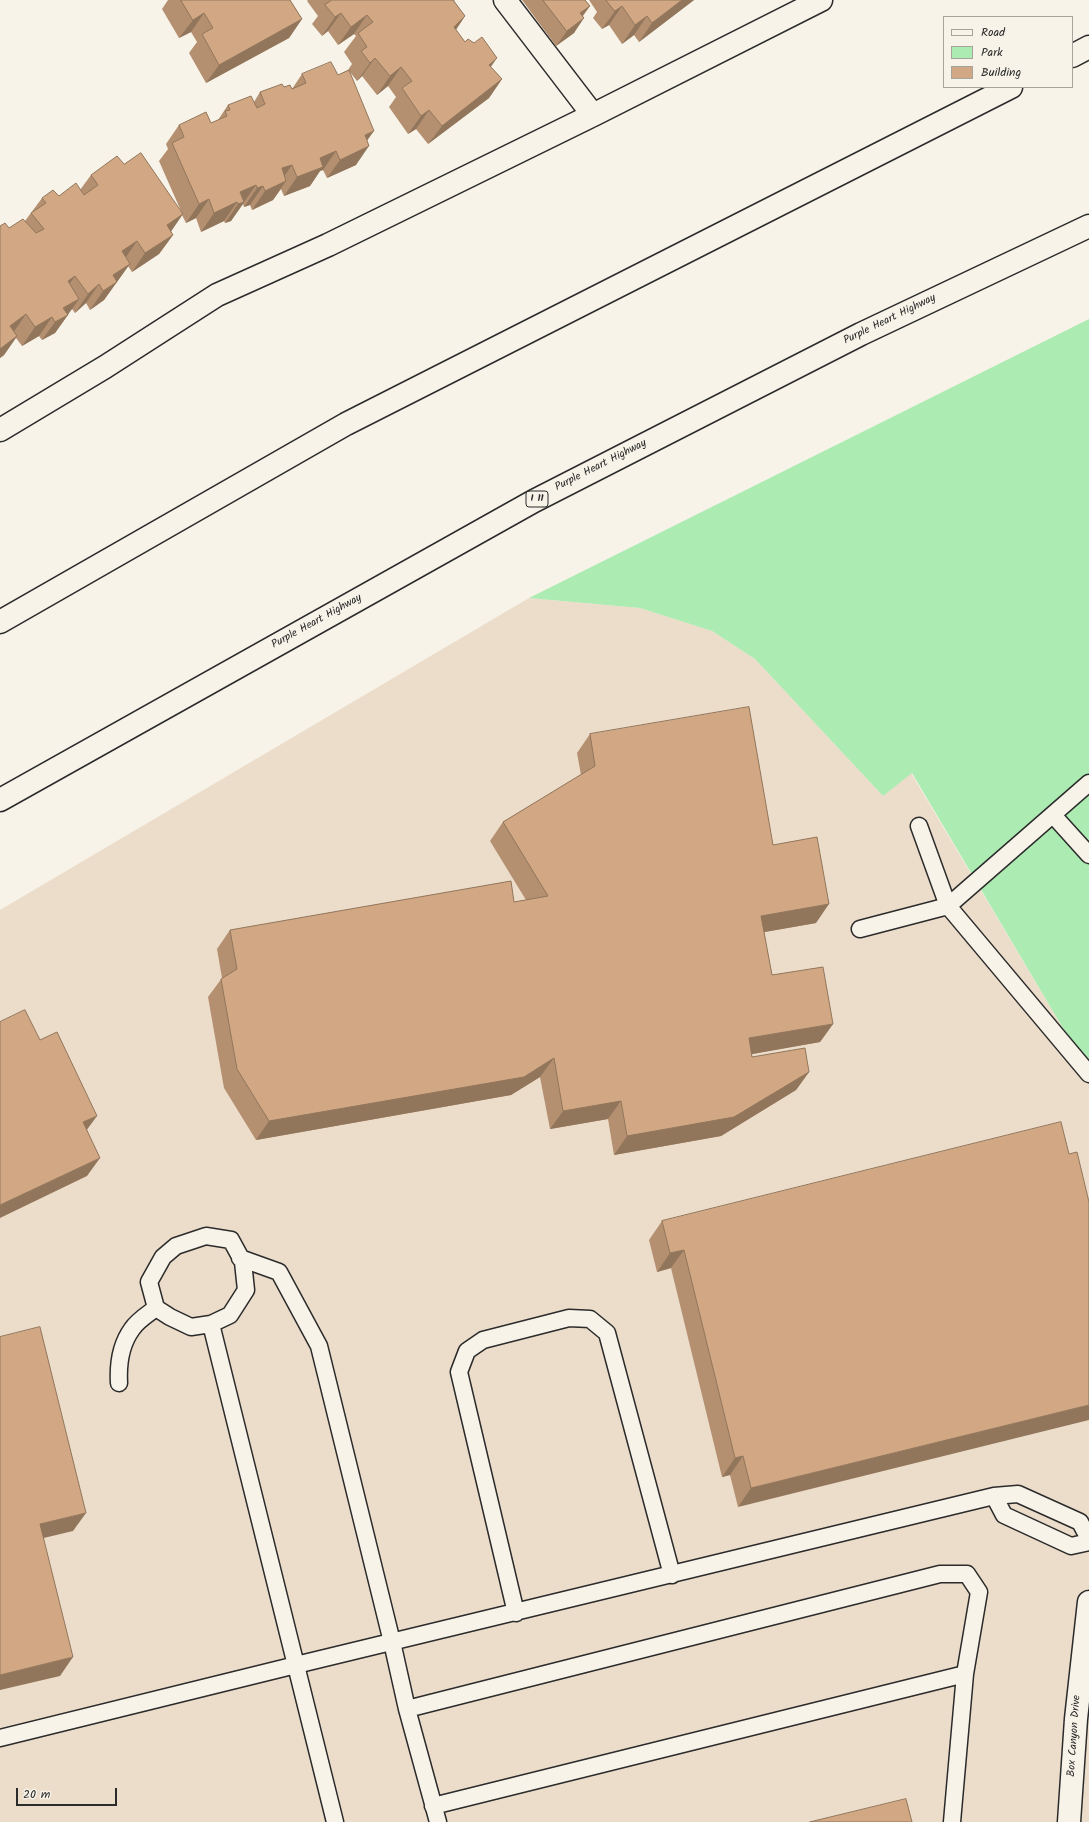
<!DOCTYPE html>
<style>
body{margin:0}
#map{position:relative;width:1089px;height:1822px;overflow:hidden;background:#f7f3e8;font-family:Kalam,sans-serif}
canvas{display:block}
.legend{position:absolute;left:943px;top:16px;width:130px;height:72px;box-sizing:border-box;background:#f7f3e8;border:1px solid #a5a39c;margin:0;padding:5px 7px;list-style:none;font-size:12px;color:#2b2b2b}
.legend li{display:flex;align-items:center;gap:8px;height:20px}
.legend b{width:20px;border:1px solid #a5a39c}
.scale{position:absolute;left:16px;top:1788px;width:101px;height:18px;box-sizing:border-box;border:2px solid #2b2b2b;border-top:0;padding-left:5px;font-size:12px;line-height:14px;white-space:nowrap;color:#2b2b2b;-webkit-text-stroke:3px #f7f3e8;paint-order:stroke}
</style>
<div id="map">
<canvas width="1089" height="1822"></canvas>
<ul class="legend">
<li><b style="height:5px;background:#f7f3e8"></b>Road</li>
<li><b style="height:11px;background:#acebb2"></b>Park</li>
<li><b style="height:11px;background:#d1a883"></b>Building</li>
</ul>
<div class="scale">20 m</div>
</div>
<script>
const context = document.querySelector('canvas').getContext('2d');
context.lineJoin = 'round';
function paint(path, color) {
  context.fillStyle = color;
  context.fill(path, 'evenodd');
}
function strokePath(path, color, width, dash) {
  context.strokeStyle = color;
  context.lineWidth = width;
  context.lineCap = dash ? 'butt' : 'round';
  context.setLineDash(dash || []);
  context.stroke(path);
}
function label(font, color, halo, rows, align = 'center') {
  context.font = font + ' Kalam,sans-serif';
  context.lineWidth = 3;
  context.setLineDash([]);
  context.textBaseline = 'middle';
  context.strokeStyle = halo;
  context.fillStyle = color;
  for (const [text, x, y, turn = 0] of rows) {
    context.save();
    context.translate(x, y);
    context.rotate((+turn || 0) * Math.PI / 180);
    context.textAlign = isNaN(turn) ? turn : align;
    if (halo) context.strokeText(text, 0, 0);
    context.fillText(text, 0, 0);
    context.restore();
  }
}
const built = new Path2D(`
 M529,598L640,608L712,631L755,659L883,796L911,773L1067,1035L1089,1063V1822H0V910Z`);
const green = new Path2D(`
 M1089,319V1063L1067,1035L912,773L883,796L755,659L712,631L640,608L529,598Z`);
const lane = new Path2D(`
 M1053,815L1089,855
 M919,826L948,906L1089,783
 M860,929L948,906L1089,1074
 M206,1236L231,1240L243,1262L246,1290L230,1315L211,1324L191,1327L170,1317L156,1308L149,1282L163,1257L176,1246Z
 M240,1258L279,1272L319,1346L392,1642L407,1709L438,1822
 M211,1324L335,1822
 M119,1383C118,1365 121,1344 132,1329C137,1321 148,1314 156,1308
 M994,1496L1004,1515L1071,1546L1089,1542
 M516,1613L459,1372L467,1351L483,1340L569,1318L590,1319L607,1333L672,1575
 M407,1709L940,1574H967L979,1592L965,1674L952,1822
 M0,1738L296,1665L994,1496L1018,1494L1080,1522L1089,1539
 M433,1806L965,1674`);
const street = new Path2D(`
 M505,0L593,115
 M0,430L105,367L217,295L328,245L593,115L821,0
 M1069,1822L1076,1719L1089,1602`);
const highway = new Path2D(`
 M1072,56L1089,47
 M0,622L346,424L1011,87
 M0,800L534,501L861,334L1089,226`);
const wall = new Path2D(`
 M168,0H290L302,19L289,38L206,83L189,53L197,42L191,32L179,38L162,9Z
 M308,0H455L454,1L465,16L456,30L465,42L491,67L502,79L489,98L428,144L416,129L408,134L389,107L396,97L388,86L377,95L362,76L357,81L350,72L367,141L356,165L327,178L323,170L320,171L310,186L284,196L281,189L273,200L252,210L250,205L244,207L243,204L231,221L225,223L224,221L201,232L196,218L186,223L182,215L170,232L173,235L159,254L132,272L128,266L104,300L90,310L86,303L75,313L72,309L68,314V315L55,333L42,340L39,336L22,346L16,338L4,355L0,358V226L9,228L25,221L42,198L59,196L80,190L91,175L181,211L159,161L168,149L166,144L179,125L211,123L218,120L228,105L254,102L260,92L284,87L292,89L302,74L338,75L348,70L352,64L344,52L356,36L354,34L338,45L328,31L322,36L312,24L318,16L307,1Z
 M522,0H585L590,6L583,16L574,33L556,46Z
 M589,0H694L639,42L634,35L622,44L609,25L602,29L593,18L597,12Z
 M590,734L773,845L816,923L764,932L772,975L833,1024L820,1042L751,1054L752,1057L809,1072L796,1090L721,1136L614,1155L608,1119L550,1129L540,1077L511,1095L256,1140L224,1088L208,997L222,978L217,949L230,930L514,902L526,900L490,841L503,822L581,775L577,753Z
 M1069,1154L738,1507L730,1475L722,1477L671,1268L657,1272L649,1240L662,1221Z`);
const shadedWall = new Path2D(`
 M682,0H694L639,42L652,23Z
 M590,6L579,20L580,13Z
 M622,6L609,25L602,29L615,11Z
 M204,13L191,32L179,38L193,20Z
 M341,13L328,31L322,36L335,17Z
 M367,15L354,34L338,45L351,27Z
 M465,16L452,35L454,27Z
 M647,16L634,35L622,44L635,25Z
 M584,18L574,33L556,46L567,31Z
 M302,19L289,38L206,83L219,65Z
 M375,58L362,76L357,81L370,63Z
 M497,58L484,77L489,65Z
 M401,67L388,86L377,95L390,76Z
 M502,79L489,98L428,144L442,126Z
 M429,110L416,129L408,134L421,116Z
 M374,131L361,149L365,135Z
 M369,146L356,165L327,178L340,160Z
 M336,151L323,170L320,171L310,186L284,196L297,177L320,158Z
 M292,165L279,184L282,168Z
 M286,181L273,200L252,210L265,191Z
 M256,185L231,221L225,223L238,204L237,202L224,221L201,232L214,213L240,192Z
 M263,186L250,205L244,207L257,188Z
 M209,199L196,218L186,223L199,204Z
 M183,214L170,233L167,225Z
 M173,235L159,254L132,272L145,253Z
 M137,241L124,260L122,251Z
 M130,264L104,300L90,310L103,291L113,275Z
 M75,276L62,295L68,281Z
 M99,284L86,303L75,313L88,294Z
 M79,299L55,333L42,340L55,322L63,308Z
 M26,314L13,333L10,326Z
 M52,317L39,336L22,346L35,327Z
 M17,336L4,355L0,358V349Z
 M829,904L816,923L748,935L761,916Z
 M833,1024L820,1042L736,1057L749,1038Z
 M554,1058L540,1077L511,1095L256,1140L269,1121Z
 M809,1072L796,1090L721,1136L614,1155L627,1136Z
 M621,1101L608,1119L550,1129L563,1111Z
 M97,1116L83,1135V1122Z
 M100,1158L87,1176L0,1218V1205Z
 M684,1250L671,1268L657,1272L670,1253Z
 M1089,1405V1420L738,1507L751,1488Z
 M743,1456L730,1475L722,1477L735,1458Z
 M86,1513L73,1531L27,1542L40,1524Z
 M73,1657L60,1676L0,1690V1675Z`);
const building = new Path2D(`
 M181,0H290L302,19L219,65L202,34L213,28L204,13L193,20Z
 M332,0H453L465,16L454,27L465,42L468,39L474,43L482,37L497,58L489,65L502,79L442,126L429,110L421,116L402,88L412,81L401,67L390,76L375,58L370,63L361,51L367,47L358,33L373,22L367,15L351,27L341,13L335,17L325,5Z
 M543,0H585L590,6L580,13L584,18L567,31Z
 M606,0H682L652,23L647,16L635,25L622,6L615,11Z
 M331,62L338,75L349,70L374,131L365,135L369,146L340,160L336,151L320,158L323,167L297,177L292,165L282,168L286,181L265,191L263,186L257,188L256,185L240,192L244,202L238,204L237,202L214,213L209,199L199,204L172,143L184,137L179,125L206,112L211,123L227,116L225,111L230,110L228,105L251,96L257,108L265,104L260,92L282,84L284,87L290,85L292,89L306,83L302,74Z
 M141,153L183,214L167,225L173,235L145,253L137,241L122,251L130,264L113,275L117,282L103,291L99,284L88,294L75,276L68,281L79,299L63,308L68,315L55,322L52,317L35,327L26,314L10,326L17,336L0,349V226L5,223L9,228L23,219L36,233L44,229L31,213L46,203L42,198L53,190L59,196L76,183L84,195L98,185L91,175L117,156L124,164Z
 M749,707L773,845L817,837L829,904L761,916L772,975L823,967L833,1024L749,1038L752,1057L805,1048L809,1072L734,1117L627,1136L621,1101L563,1111L554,1058L524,1077L269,1121L237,1069L221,979L237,969L230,930L511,881L514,902L548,896L503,822L595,766L590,734Z
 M25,1010L40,1040L57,1032L97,1116L83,1122L100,1158L0,1205V1022Z
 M1061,1122L1069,1154L1077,1152L1089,1202V1405L751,1488L743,1456L735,1458L684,1250L670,1253L662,1221Z
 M40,1327L86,1513L40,1524L73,1657L0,1675V1337Z
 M906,1799L912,1822H810Z`);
const shields = [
 [537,499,22]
];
const shieldNames = [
 ["I 11",537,499]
];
const streetNames = [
 ["Purple Heart Highway",890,320,-26],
 ["Purple Heart Highway",601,466,-27],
 ["Purple Heart Highway",317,622,-29],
 ["Box Canyon Drive",1075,1736,-86]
];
paint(built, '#ecdcca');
paint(green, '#acebb2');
strokePath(lane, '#2b2b2b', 19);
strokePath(street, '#2b2b2b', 25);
strokePath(highway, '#2b2b2b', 25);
strokePath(lane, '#f7f3e8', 16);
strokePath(street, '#f7f3e8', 22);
strokePath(highway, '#f7f3e8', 22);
paint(wall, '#b49071');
paint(shadedWall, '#92765c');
paint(building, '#d1a883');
strokePath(building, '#92765c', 1);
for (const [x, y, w] of shields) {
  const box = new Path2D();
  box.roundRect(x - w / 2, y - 8, w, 16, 3);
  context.fillStyle = '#f7f3e8';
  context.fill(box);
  strokePath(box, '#2b2b2b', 1);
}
label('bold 10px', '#2b2b2b', null, shieldNames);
label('11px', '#2b2b2b', '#f7f3e8', streetNames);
</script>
